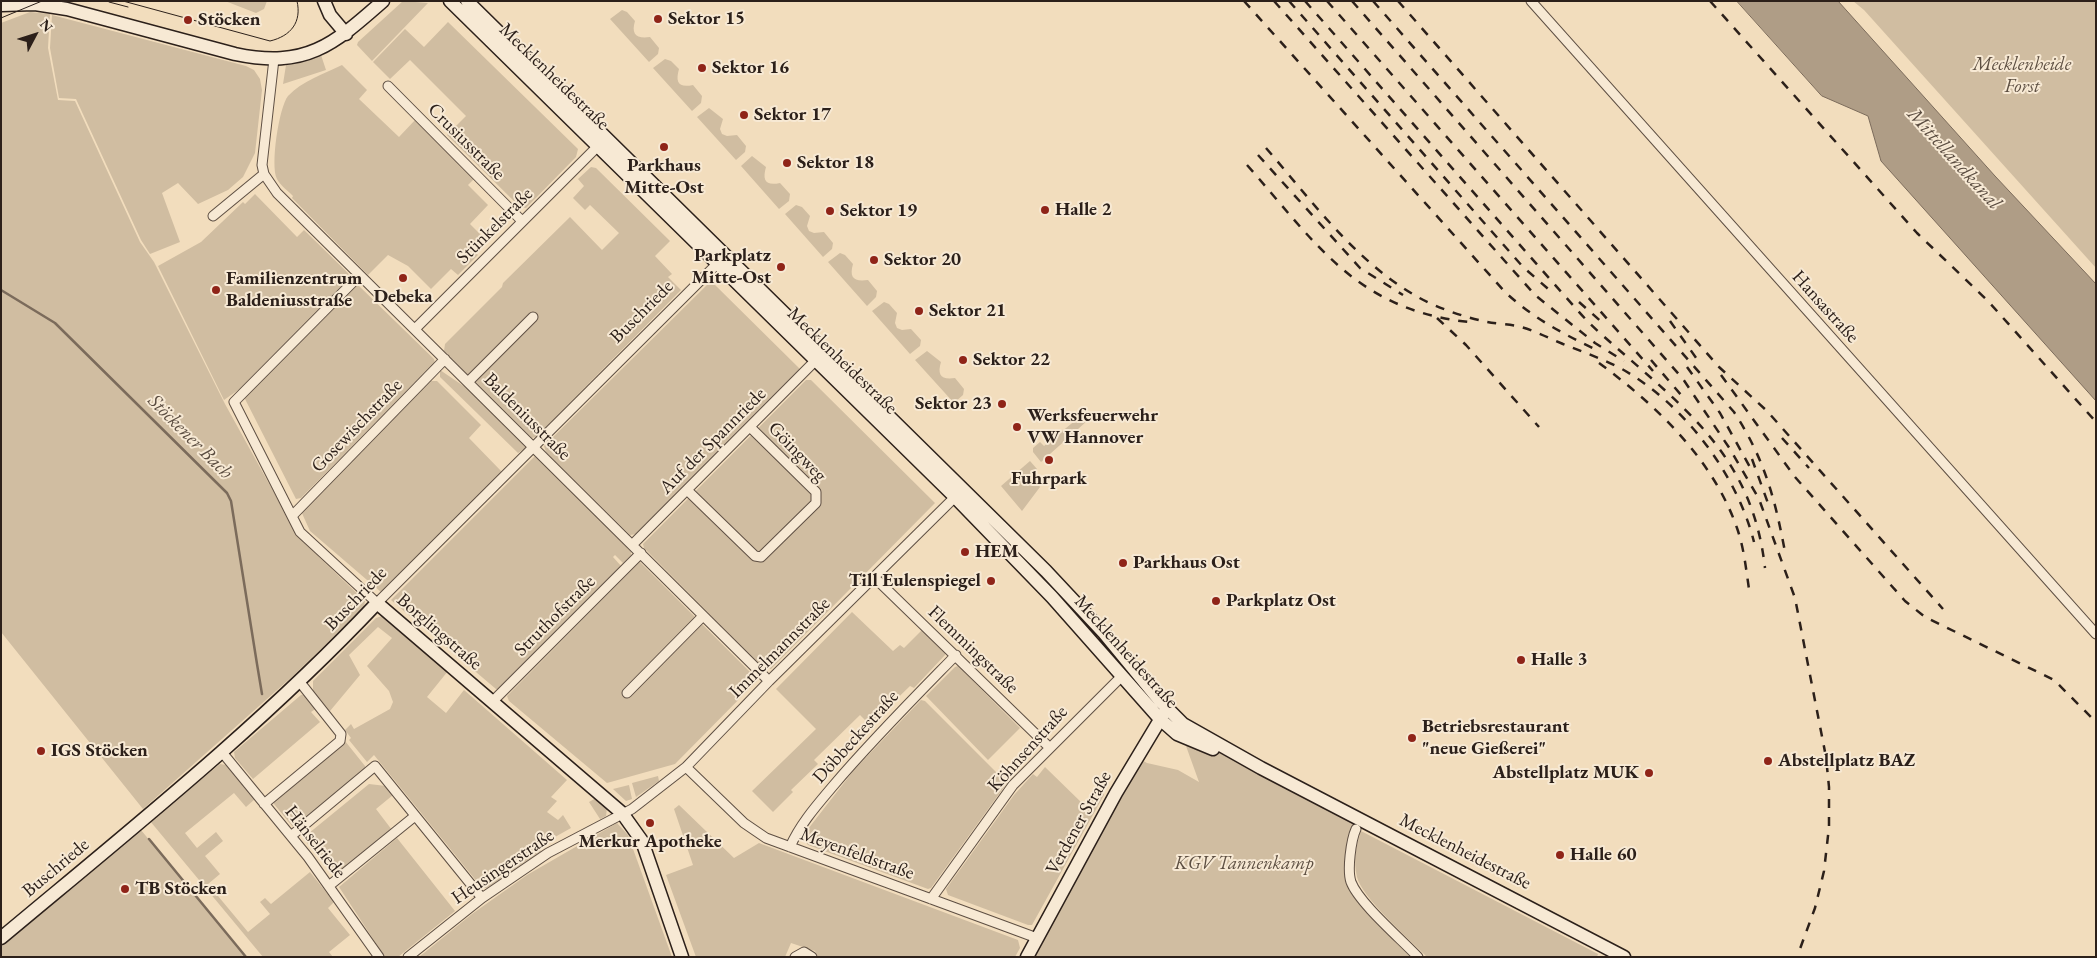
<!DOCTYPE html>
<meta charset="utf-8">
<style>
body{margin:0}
#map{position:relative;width:2097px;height:958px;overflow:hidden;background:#f2ddbd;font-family:"EB Garamond",serif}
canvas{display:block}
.frame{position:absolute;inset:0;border:2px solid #2c201a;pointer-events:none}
.north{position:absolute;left:10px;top:10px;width:50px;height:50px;-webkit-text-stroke:4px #f7e9d4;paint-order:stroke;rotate:50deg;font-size:14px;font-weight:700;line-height:20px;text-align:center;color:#2c201a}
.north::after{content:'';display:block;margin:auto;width:18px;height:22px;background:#2c201a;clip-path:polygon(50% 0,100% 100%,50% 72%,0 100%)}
</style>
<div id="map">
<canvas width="2097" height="958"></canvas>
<div class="frame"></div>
<div class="north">N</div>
</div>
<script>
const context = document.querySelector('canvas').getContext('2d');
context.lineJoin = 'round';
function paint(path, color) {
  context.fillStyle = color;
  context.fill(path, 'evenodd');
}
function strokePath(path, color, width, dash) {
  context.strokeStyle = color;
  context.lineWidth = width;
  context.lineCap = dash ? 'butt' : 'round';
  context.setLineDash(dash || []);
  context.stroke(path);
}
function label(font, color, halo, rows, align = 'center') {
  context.font = font + ' "EB Garamond",serif';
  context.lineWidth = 4;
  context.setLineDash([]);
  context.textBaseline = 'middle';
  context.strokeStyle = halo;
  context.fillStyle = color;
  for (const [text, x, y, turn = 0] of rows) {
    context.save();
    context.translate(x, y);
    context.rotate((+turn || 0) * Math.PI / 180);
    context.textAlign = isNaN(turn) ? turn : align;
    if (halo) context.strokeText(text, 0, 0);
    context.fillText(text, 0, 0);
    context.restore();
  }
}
const green = new Path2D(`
 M225,1H267L264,9L256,13Z
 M403,1L428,3L372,61L357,45L358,42Z
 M1853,1H2096V268L1864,10Z
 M622,10L627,12L635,21C631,34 636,39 650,37L659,48L658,54L649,62L610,19Z
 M30,12L50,14L48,48L58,100L75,101L140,242L154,262L225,404L299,538L365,601L364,607L294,675L143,809L1,632V23Z
 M52,15L246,66L254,70L260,79L262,90L255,153L243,177L228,190L198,204L178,183L162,193L180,242L150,254L141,240L76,99L59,98L50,48Z
 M448,22L578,149L576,157L526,208L520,207L447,135L466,116L410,60L390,79L373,62L405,29L424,47Z
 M321,55L326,70L283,84L286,65Z
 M665,59L671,61L679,69C675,83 679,88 693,85L702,96L701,103L692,111L653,68Z
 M342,65L367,90L359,99L399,137L416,119L476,177L468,185L488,205L470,224L482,236L471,248L478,255L458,275L451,269L431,289L408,266L388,255L368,275L292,198L293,196C288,191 280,185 277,179C270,166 279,107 288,96C302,81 324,74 342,65Z
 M709,108L723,119L720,129L722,134L727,136L737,135L746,146L745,152L736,160L697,117Z
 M752,156L766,167C762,181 766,186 780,183L790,194L789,201L779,209L741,166Z
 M591,167L596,168L670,241L655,256L672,274L668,277L681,290L536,437L532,438L444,351L445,344L502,287L503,283L570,217L602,250L619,233L590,205L585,210L573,198L584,186L578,179Z
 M255,194L297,237L304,230L348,273L350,279L241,388L224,400L158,266L201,242L243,202L245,204Z
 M796,205L802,207L810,216L807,226L809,231L814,233L824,232L833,243L832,249L823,257L785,214Z
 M840,253L845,255L853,264C849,278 854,282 868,280L877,291L876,297L867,306L828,262Z
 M711,281L800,369L637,534L630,535L546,452L544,446Z
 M358,285L434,359L435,363L301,498L296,499L245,399V396L347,293Z
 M884,302L889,304L897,313L895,323L897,328L902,330L911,329L921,340L920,346L910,354L872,311Z
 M927,351L941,362C937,375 941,380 955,378L964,389L963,395L954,403L915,360Z
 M440,370L468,389L472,390L525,442L527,447L518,453L440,377Z
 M806,380H811L935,503L771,669H764L644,548L643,544Z
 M431,381H437L481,425L469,438L502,472L381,592L310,531L301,511Z
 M1082,415L1087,421L1041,462L1033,452V448L1040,442L1044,446Z
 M535,456H537L631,552V555L623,563L615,555L613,557L622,567L501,689H496L391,600Z
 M1030,461L1037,469L1033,478L1040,487L1022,511L1001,486Z
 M640,562L758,680L675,764L607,783L509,701L507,696Z
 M852,612L893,651L900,645L904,648L922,630L945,652V655L914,688L910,686L873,722L869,724L860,715L814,760L818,764L791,790L793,792L773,812L752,791L816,729L776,689Z
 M382,616L448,671L427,697L446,713L464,690L567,780L551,797L557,801L547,812L558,820L563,815L571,828L539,846L542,852L487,888H482L374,755L367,762L349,740L351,738L345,730L351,724L354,729L390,709L393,702L389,691L367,666L392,638L378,627L349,655L360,675L330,711L313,691V681L376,618Z
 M958,666L1020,728L988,760L926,696L955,667Z
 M305,694L317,708L311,712L320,722L253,779L235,758L234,752L301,695Z
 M921,700L925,701L1007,783L931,888L928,889L808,845L805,841L808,829L854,770Z
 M1188,739L1261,768L1361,820L1353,836L1351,881L1418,957H1027L1138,758L1147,763L1178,770L1199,782L1186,746Z
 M345,741L365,766V771L297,828L292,826L274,804V800Z
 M220,764L226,765L255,799L246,807L234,793L185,833L197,848L216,832L223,841L205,856L220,874L208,884L248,932L270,914L260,902L265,898L271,904L310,872L334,902L328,908L350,935L329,952L333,957H263L150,821Z
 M1045,767L1083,804L1101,788L1104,795L1032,925H1028L948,895L946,889L1014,795L1033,774L1037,777Z
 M658,776L659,781L636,797L632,783Z
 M369,784L386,786L393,795L376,809L392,830L334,875L303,838Z
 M629,785L632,799L626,801L613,789Z
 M596,798L607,808L606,816L600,819L589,802Z
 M679,805L734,858L759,843L1018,940L1020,948L1015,957H818L815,951L791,943L785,957H696L666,875L693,865L674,809Z
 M617,823L628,835L672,957H419L472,914L527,875Z
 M136,824L246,957H1V938Z
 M1361,831L1598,954L1597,957H1427C1410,940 1362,898 1357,877C1353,860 1356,847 1361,831Z
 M397,838L455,911L398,957H385L339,887Z`);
const water = new Path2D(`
 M1737,1H1838L1995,176L2096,284V401L1881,161L1868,116L1822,96Z`);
const stream = new Path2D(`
 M1,290L55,323L227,493L231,501L257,664
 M257,664L262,694
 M149,839L246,957`);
const street = new Path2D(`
 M1531,1L2096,634
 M274,59L262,165L264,174L277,193L769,681
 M388,86L522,221
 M213,216L264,174
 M359,276L234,402L300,532L377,603L717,264
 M415,329L598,146
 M468,382L533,317
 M687,490L755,556L761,557L816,503V492L750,427
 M292,516L445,359
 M632,545L815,361
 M874,577L1049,747
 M627,693L703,616
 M492,702L641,553
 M221,751L308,857L379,957
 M686,767L744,823L766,838L1037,938
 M264,804L340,741L341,734L299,681
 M1356,829C1351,840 1347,870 1351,882C1359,903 1401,939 1418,957
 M291,836L375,766L482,898
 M790,847C800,824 817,805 833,786C872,740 914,698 956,655
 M330,885L415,816
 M931,899L1013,785L1122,676
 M408,957L482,898L548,853L632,809L686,767L769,681L955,497
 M795,957L804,952L812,957`);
const secondary = new Path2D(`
 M324,1L330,15L346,34
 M450,1L955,497L1052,597L1160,719L1177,734L1213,749
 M467,1L1046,571L1104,633L1160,701L1183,724L1261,768L1624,957
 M1,5L35,4L67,9L235,54C306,69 333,45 383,1
 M1,938C129,831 262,725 377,603L622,813L642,841L682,957
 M1027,957L1116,793L1164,713`);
const tram = new Path2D(`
 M123,1L270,41C291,36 302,22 297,1
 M109,2L128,7
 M1,18L42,1`);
const rail = new Path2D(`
 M1244,1L1505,292C1533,318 1563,334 1597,350
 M1274,1L1535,295L1595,343L1624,361
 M1289,1L1523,267L1554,294
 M1305,1L1563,294C1575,307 1586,321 1600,333C1680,405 1752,452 1765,568
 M1327,1L1653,371
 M1352,1L1683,379L1730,449L1759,499L1795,598L1826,757L1829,787V827L1824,871L1815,908L1797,957
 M1373,1L1734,412C1764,458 1775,498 1785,552
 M1398,1L1719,367L1767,411L1943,609
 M1710,1L1917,233L1988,301L2096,422
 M1266,148C1312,201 1354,260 1416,296C1437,308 1464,317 1487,322C1498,324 1510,324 1521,327C1535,331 1549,338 1563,344C1583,352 1603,359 1622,369C1684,404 1737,474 1754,542
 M1258,155L1360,268L1403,295
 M1247,165C1316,243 1356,310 1469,322
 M1579,302L1605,325
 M1437,318L1466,345L1539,427
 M1670,321L1699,362
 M1651,360L1682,396
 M1599,363C1656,405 1713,459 1737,528C1744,548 1746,569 1749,589
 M1687,367L1720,413L1751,469
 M1721,375L1795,477L1905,601L1925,617L2054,680L2096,722
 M1782,438L1809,468
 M1752,459L1769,506`);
const markers = [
 [658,19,5,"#8f2418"],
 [188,20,5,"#8f2418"],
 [702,68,5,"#8f2418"],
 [744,115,5,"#8f2418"],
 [664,147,5,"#8f2418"],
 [787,163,5,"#8f2418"],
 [1045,210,5,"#8f2418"],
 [830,211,5,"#8f2418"],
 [874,260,5,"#8f2418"],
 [781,267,5,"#8f2418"],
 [403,278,5,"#8f2418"],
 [216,290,5,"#8f2418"],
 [919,311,5,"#8f2418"],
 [963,360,5,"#8f2418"],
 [1002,404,5,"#8f2418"],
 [1017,427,5,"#8f2418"],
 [1049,460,5,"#8f2418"],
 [965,552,5,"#8f2418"],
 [1123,563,5,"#8f2418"],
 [991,581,5,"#8f2418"],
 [1216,601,5,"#8f2418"],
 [1521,660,5,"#8f2418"],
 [1412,738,5,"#8f2418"],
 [41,751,5,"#8f2418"],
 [1768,761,5,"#8f2418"],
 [1649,773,5,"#8f2418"],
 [650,823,5,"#8f2418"],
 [1560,855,5,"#8f2418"],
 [125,889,5,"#8f2418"]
];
const poiNames = [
 ["Sektor 15",668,19],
 ["Stöcken",198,20],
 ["Sektor 16",712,68],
 ["Sektor 17",754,115],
 ["Sektor 18",797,163],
 ["Parkhaus",664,166,"center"],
 ["Mitte-Ost",664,188,"center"],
 ["Halle 2",1055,210],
 ["Sektor 19",840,211],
 ["Parkplatz",771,256,"right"],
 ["Mitte-Ost",771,278,"right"],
 ["Sektor 20",884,260],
 ["Familienzentrum",226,279],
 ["Baldeniusstraße",226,301],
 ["Debeka",403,297,"center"],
 ["Sektor 21",929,311],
 ["Sektor 22",973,360],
 ["Sektor 23",992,404,"right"],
 ["Werksfeuerwehr",1027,416],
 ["VW Hannover",1027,438],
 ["Fuhrpark",1049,479,"center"],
 ["HEM",975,552],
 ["Parkhaus Ost",1133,563],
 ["Till Eulenspiegel",981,581,"right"],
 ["Parkplatz Ost",1226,601],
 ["Halle 3",1531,660],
 ["Betriebsrestaurant",1422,727],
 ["\"neue Gießerei\"",1422,749],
 ["IGS Stöcken",51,751],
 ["Abstellplatz BAZ",1778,761],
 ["Abstellplatz MUK",1639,773,"right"],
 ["Merkur Apotheke",650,842,"center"],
 ["Halle 60",1570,855],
 ["TB Stöcken",135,889]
];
const parkNames = [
 ["Mecklenheide",2022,65],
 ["Forst",2022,87],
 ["KGV Tannenkamp",1244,864]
];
const streetNames = [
 ["Mecklenheidestraße",554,77,44],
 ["Crusiusstraße",466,142,45],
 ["Stünkelstraße",495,226,-45],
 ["Hansastraße",1825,307,48],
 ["Buschriede",642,312,-45],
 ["Mecklenheidestraße",842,361,44],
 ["Baldeniusstraße",527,417,45],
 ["Gosewischstraße",357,426,-46],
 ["Auf der Spannriede",713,441,-45],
 ["Göingweg",797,452,46],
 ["Buschriede",356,599,-46],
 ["Struthofstraße",555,616,-45],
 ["Borglingstraße",439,632,41],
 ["Immelmannstraße",780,648,-45],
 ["Flemmingstraße",973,650,44],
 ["Mecklenheidestraße",1126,652,48],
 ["Döbbeckestraße",856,737,-48],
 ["Köhnsenstraße",1028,749,-48],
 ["Verdener Straße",1079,823,-61],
 ["Hänselriede",315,842,52],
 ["Mecklenheidestraße",1465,852,27],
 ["Meyenfeldstraße",857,854,20],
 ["Heusingerstraße",503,867,-34],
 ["Buschriede",56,868,-40]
];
const waterNames = [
 ["Mittellandkanal",1954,159,48],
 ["Stöckener Bach",190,437,45]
];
paint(green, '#d0bda1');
paint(water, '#af9d86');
strokePath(water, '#7b6b5b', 1);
strokePath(stream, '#7b6b5b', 2.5);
strokePath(street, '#5e4f43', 11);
strokePath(secondary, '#2c201a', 15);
strokePath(street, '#f7e9d4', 9);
strokePath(secondary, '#f7e9d4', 12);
strokePath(tram, '#2c201a', 1);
strokePath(rail, '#2c201a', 2.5, [9, 9]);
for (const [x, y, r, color] of markers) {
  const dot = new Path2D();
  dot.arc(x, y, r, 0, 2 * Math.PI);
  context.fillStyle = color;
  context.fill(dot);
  strokePath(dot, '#f7e9d4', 2);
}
label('bold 19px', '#2c201a', '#f7e9d4', poiNames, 'left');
label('italic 19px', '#5d4f42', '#f7e9d4', parkNames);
label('19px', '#2c201a', '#f7e9d4', streetNames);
label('italic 20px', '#5a4c40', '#f7e9d4', waterNames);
</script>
